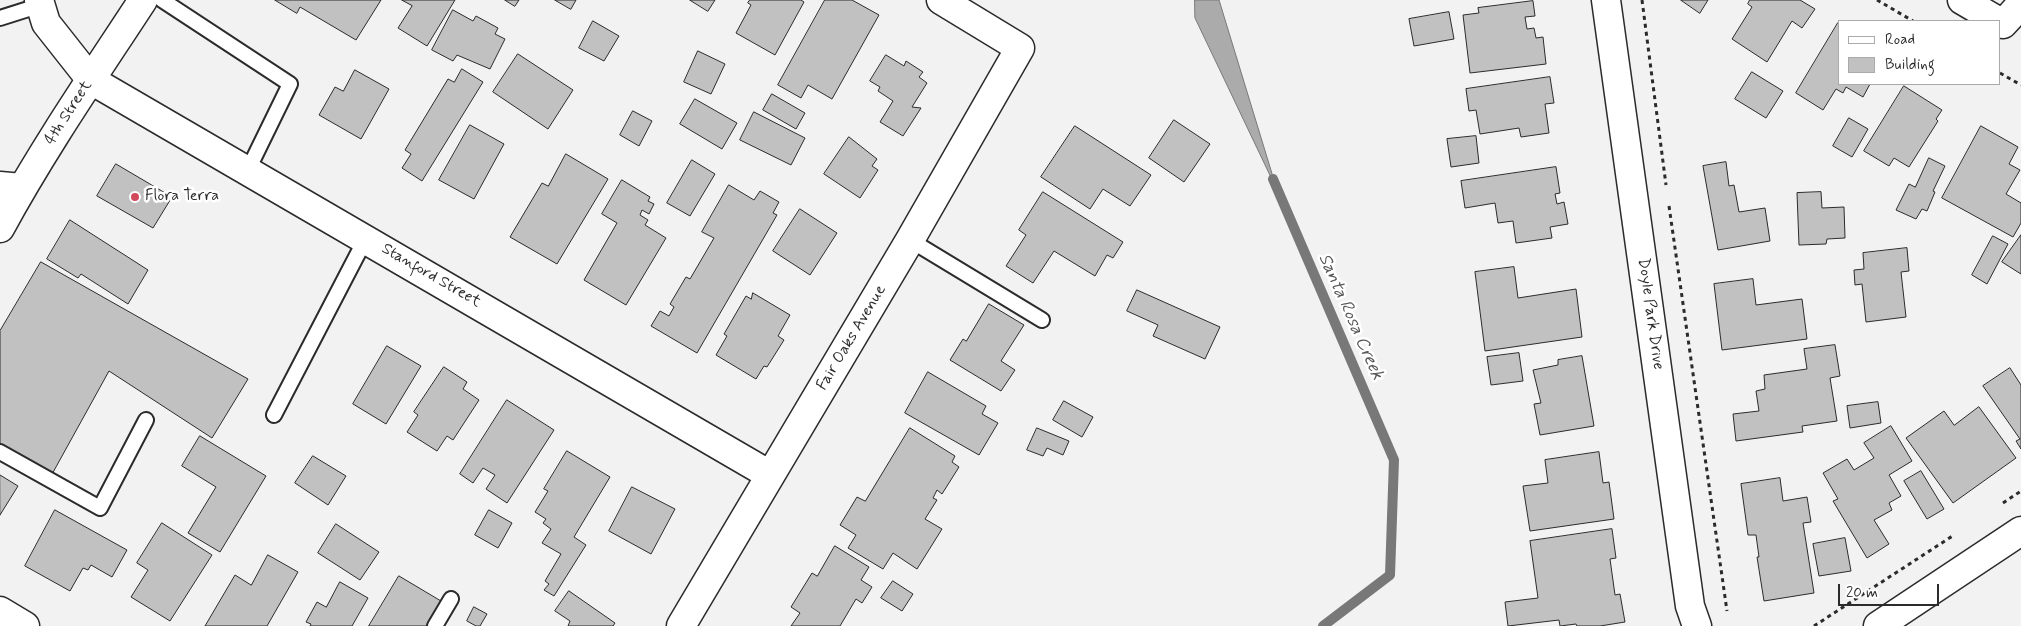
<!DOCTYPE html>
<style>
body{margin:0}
#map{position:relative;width:2021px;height:626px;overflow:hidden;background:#f2f2f2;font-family:Mynerve,sans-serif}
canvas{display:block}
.legend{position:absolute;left:1838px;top:20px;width:162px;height:65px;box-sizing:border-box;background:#fff;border:1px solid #aaa;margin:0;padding:6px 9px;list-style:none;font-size:15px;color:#2b2b2b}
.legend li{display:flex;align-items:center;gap:10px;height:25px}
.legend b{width:25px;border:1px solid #aaa}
.scale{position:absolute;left:1838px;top:584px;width:101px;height:22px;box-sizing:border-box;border:2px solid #2b2b2b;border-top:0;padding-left:6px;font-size:15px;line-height:18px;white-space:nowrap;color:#2b2b2b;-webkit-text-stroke:4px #fff;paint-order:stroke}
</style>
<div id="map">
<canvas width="2021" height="626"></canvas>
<ul class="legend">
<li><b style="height:6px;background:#fff"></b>Road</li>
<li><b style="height:14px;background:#c1c1c1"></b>Building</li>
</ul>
<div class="scale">20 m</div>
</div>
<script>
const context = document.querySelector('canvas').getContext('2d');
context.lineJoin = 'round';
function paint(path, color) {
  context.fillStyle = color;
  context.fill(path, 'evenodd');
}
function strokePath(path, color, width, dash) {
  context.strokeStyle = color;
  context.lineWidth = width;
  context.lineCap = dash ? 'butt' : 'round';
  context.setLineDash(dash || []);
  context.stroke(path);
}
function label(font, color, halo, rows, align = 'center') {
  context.font = font + ' Mynerve,sans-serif';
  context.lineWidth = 5;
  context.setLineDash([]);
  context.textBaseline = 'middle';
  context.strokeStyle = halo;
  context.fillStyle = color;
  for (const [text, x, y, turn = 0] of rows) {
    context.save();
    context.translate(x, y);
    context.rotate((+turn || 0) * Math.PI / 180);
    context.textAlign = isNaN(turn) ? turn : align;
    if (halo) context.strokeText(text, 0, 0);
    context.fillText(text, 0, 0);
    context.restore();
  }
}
const water = new Path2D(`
 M1195,0H1219L1277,190L1195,18Z`);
const stream = new Path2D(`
 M1273,179L1394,460L1390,575L1323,626`);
const building = new Path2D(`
 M275,0H381L356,40L300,7L297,13Z
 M402,0H455L427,46L398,28L412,6Z
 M505,0H519L515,6Z
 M555,0H576L571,9Z
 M690,0H715L708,11Z
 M750,0H801L804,2L775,55L736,33L751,5L748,3Z
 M825,0H852L879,15L832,99L808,85L801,98L778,85Z
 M1681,0H1708L1700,13Z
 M1750,0H1800L1815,9L1802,28L1792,21L1767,62L1732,39L1752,7L1748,4Z
 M1533,1L1535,16L1525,17L1527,29L1534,28L1536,38L1543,37L1546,64L1470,73L1463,15L1479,13L1478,8Z
 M453,10L473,21L476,16L498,28L495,34L505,39L490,69L457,55L453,61L432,50Z
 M1449,12L1454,39L1414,46L1409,19Z
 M593,21L619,36L604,61L579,48Z
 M1838,23L1840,24V84H1870L1863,97L1846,87L1843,93L1836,89L1823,110L1796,93Z
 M698,51L725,64L711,94L684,82Z
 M518,54L573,90L548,129L493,92Z
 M886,55L904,66L906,61L923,72L919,77L927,83L912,107L921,108L903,136L880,122L893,101L878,91L880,87L870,81Z
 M462,69L483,82L422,181L402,168L411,154L405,150L448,79L454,82Z
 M355,70L389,89L361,139L319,115L335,87L343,91Z
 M1752,72L1783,91L1766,118L1735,99Z
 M1550,77L1554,103L1545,104L1549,133L1521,137L1519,128L1480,134L1476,110L1469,111L1466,89Z
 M1904,86L1942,110L1936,119L1938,121L1909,167L1894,158L1889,166L1864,151Z
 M772,94L805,113L796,129L763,110Z
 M695,99L737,123L722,149L680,124Z
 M633,111L652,121L639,146L620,135Z
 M754,112L805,138L791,165L740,140Z
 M1849,118L1868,129L1852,157L1833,146Z
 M1174,120L1210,144L1184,182L1149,158Z
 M470,125L504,144L474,199L439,180Z
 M1075,126L1151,175L1130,206L1103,189L1090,209L1041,177Z
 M1981,126L2018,147L2009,164L2020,170L2006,194L2021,203V223L2013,237L1942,198Z
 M1476,136L1479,163L1451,167L1447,139Z
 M849,137L877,159L872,166L878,170L860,198L824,174Z
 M566,154L608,179L557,264L510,237L542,183L548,186Z
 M1929,158L1945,166L1933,191L1935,192L1927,211L1922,209L1916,219L1896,210L1909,184L1915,187Z
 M692,160L715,174L690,216L667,203Z
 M1726,162L1729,186L1734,185L1739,212L1765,208L1770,241L1718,250L1703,166Z
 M116,164L172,197L153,228L97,196Z
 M1556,167L1560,193L1555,194L1557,204L1564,202L1568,224L1550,227L1552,238L1516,243L1513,221L1498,223L1495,203L1465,208L1461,181Z
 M622,180L650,197L648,201L654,204L649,214L642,210L640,215L648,220L645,225L666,238L626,305L584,280L617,223L602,214Z
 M729,185L754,200L760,191L779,202L773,213L777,215L697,353L651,326L660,311L669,316L674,307L670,304L686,277L690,279L714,238L702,232Z
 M1043,192L1123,242L1113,258L1107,255L1095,276L1054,251L1033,283L1006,266L1026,235L1019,230Z
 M1821,192L1822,208L1844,207L1845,238L1827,239L1826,244L1799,245L1797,193Z
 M800,209L837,233L810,275L773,251Z
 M70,220L148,270L128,304L81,274L78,278L47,259Z
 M2021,235V274L2002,262Z
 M1993,236L2008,244L1987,284L1972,275Z
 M1907,248L1909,271L1901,272L1906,317L1866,322L1862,284L1855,285L1854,270L1864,269L1863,253Z
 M41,262L248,379L212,438L109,371L51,476L0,448V331Z
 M1514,267L1518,298L1576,289L1582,337L1485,351L1475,272Z
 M1753,279L1756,305L1802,299L1807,339L1722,350L1714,284Z
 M1137,290L1220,327L1205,359L1153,336L1158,325L1127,311Z
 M753,293L790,315L778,336L784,340L767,367L764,366L756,379L716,355L727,336L724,334L746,296L751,299Z
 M989,304L1024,325L1001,361L1015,370L1001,391L950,360L963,339L966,341Z
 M1835,345L1840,376L1830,378L1837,421L1802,426L1803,432L1736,441L1733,414L1759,411L1756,391L1765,389L1764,375L1807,369L1804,349Z
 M387,346L421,366L386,424L353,404Z
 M1519,353L1523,381L1491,385L1487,357Z
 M1582,356L1594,426L1540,435L1534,404L1541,403L1533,370L1558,365V360Z
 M444,367L467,382L463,389L479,400L453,440L447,436L437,451L407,432L418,415L414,412Z
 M2010,368L2021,385V449L2016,441L2020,439L1983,386Z
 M928,372L986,406L982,414L998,423L979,455L905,413Z
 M507,400L554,430L507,503L486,489L495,475L483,468L473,483L460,474Z
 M1064,401L1093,417L1082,437L1053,420Z
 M1878,402L1881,423L1850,428L1847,406Z
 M1979,407L2016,458L1953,503L1906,438L1944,411L1954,425Z
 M1891,426L1912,461L1889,475L1901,496L1889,503L1892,510L1874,520L1889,544L1867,558L1833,501L1838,499L1823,473L1847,459L1854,470L1874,458L1864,443Z
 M910,428L955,456L952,462L959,467L942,494L937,490L933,498L937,500L925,519L942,529L917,569L893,553L883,569L848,548L856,535L840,525L857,497L865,501Z
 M1037,428L1069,441L1063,455L1047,448L1043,456L1027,450Z
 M200,436L266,476L220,552L188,533L216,487L182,466Z
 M567,451L610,477L574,537L586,545L554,596L544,590L549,584L545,581L561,554L542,543L551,529L543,523L546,519L535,512L548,491L544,489Z
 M1599,452L1603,483L1609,482L1614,519L1530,531L1523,486L1548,483L1545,460Z
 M313,456L346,476L328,505L295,483Z
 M1921,471L1944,509L1927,519L1904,481Z
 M0,475L18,486L0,515Z
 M1780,478L1783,501L1807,497L1811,522L1803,523L1814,593L1764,601L1757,557H1759L1756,535H1748L1741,484Z
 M632,487L675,509L651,554L609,531Z
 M55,510L127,550L112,577L91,565L88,570L83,568L70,591L25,566Z
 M489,510L512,523L498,548L475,535Z
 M162,523L212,555L170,621L131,597L148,570L137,563Z
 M336,524L379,552L360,580L318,553Z
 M1612,529L1616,558L1610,559L1615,595L1620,594L1625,622L1600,626H1577L1576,624L1560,626L1559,620L1508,626L1505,602L1538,598L1530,541Z
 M1845,538L1851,571L1819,576L1813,544Z
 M835,546L869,567L861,580L872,587L862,603L856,599L840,626H791L800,613L791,607L812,573L817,576Z
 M268,555L298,572L267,626H205L235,575L251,585Z
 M399,576L441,601L427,626H369Z
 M893,581L913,594L902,611L881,598Z
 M340,582L368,598L352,626H310L311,624L306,622L317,602L326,607Z
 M569,591L615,623L613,626H568L570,621L555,611Z
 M474,607L487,614L480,626H476L467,621Z`);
const path = new Path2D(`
 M1642,0L1666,185
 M1877,0L1913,21
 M2000,73L2021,85
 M1669,206L1727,611
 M2003,503L2021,491
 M1814,626L1954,535`);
const service = new Path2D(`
 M162,0L290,84L248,170
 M0,18L41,5
 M910,240L1042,320
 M274,415L366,238
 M0,452L100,508L146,420
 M435,626L451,599`);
const minor = new Path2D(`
 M39,0L46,23L91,80L770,475
 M1606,0L1690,606L1697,626
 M1962,0L1998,21
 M2003,24L2021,4
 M0,186L22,188
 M0,611L25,626
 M681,626L910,240L1020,48L941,0
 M1878,626L2021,531`);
const secondary = new Path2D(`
 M0,228C43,149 94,75 143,0`);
const markers = [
 [135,197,5,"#d1495b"]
];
const streetNames = [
 ["4th Street",69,113,-57],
 ["Stanford Street",431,276,30],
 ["Doyle Park Drive",1650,314,82],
 ["Fair Oaks Avenue",852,338,-59]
];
const poiNames = [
 ["Flora Terra",145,197]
];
const waterNames = [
 ["Santa Rosa Creek",1350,317,66]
];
paint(water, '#ababab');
strokePath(water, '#787878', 1);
strokePath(stream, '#787878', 10);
paint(building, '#c1c1c1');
strokePath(building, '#2b2b2b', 1);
strokePath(service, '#2b2b2b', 18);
strokePath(minor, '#2b2b2b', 31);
strokePath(secondary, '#2b2b2b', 31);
strokePath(path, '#2b2b2b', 3, [4, 4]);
strokePath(service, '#fff', 14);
strokePath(minor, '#fff', 28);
strokePath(secondary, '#fff', 28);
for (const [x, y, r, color] of markers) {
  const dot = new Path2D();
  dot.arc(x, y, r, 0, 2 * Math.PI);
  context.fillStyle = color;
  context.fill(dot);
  strokePath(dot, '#fff', 2);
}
label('16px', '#2b2b2b', '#fff', streetNames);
label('16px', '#2b2b2b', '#fff', poiNames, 'left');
label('italic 18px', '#585858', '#fff', waterNames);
</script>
